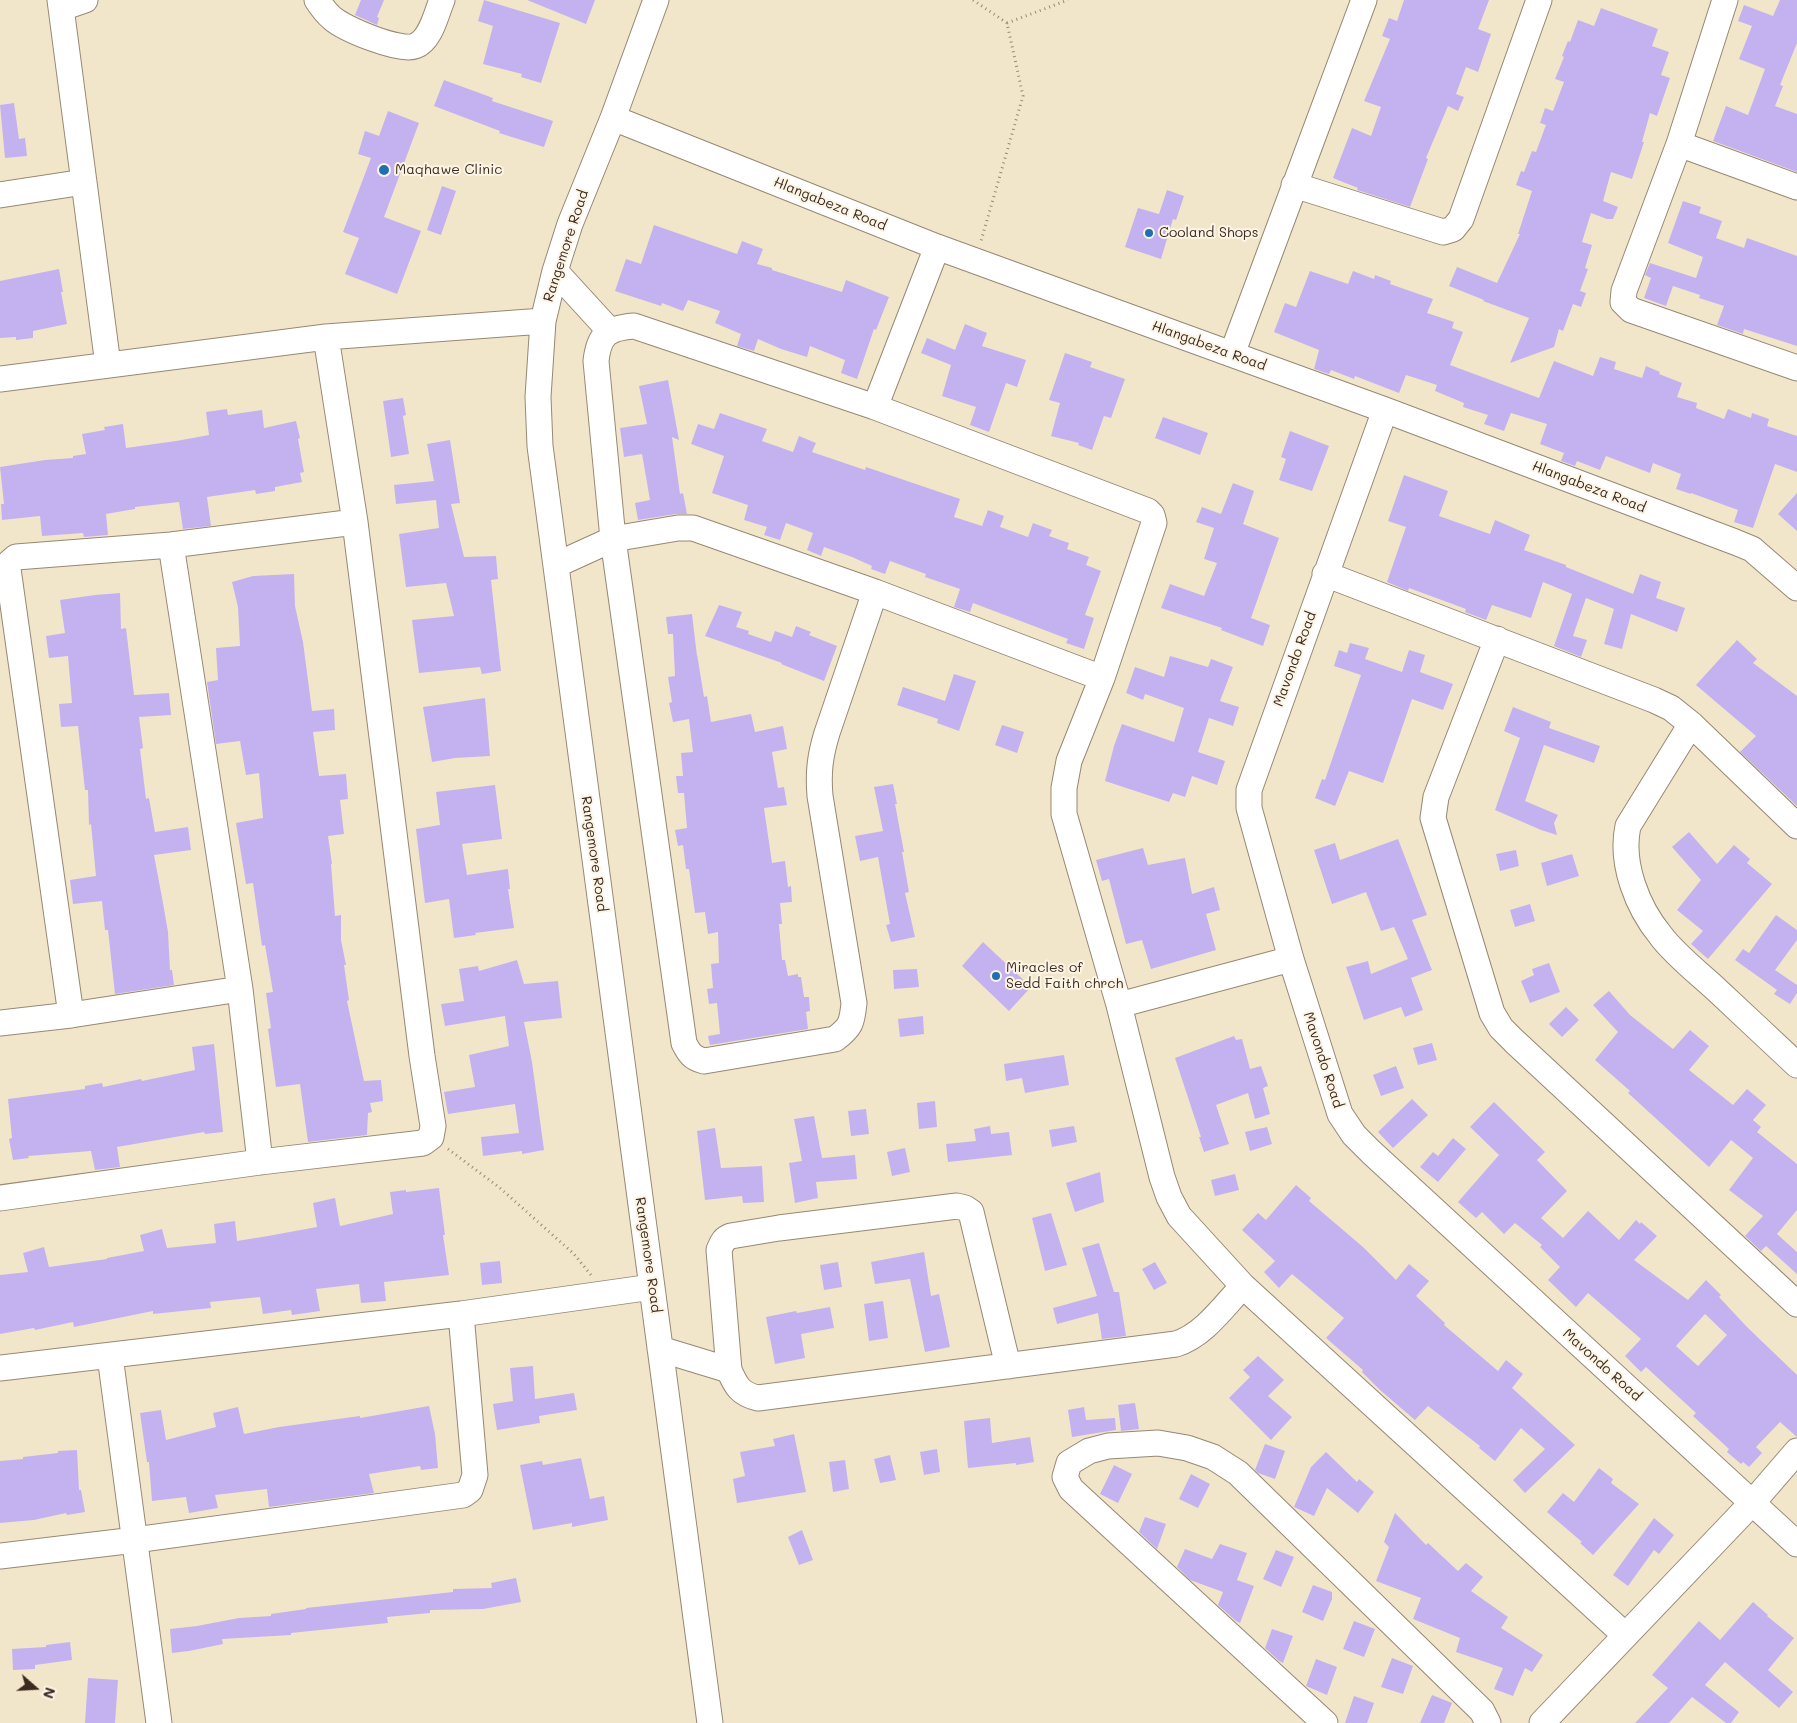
<!DOCTYPE html>
<style>
body{margin:0}
#map{position:relative;width:1797px;height:1723px;overflow:hidden;background:#f2e6ca;font-family:Mali,sans-serif}
canvas{display:block}
.north{position:absolute;left:10px;top:1663px;width:50px;height:50px;-webkit-text-stroke:4px #fcf5e5;paint-order:stroke;rotate:109deg;font-size:14px;font-weight:700;line-height:20px;text-align:center;color:#3b2a1e}
.north::after{content:'';display:block;margin:auto;width:18px;height:22px;background:#3b2a1e;clip-path:polygon(50% 0,100% 100%,50% 72%,0 100%)}
</style>
<div id="map">
<canvas width="1797" height="1723"></canvas>
<div class="north">N</div>
</div>
<script>
const context = document.querySelector('canvas').getContext('2d');
context.lineJoin = 'round';
function paint(path, color) {
  context.fillStyle = color;
  context.fill(path, 'evenodd');
}
function strokePath(path, color, width, dash) {
  context.strokeStyle = color;
  context.lineWidth = width;
  context.lineCap = dash ? 'butt' : 'round';
  context.setLineDash(dash || []);
  context.stroke(path);
}
function label(font, color, halo, rows, align = 'center') {
  context.font = font + ' Mali,sans-serif';
  context.lineWidth = 4;
  context.setLineDash([]);
  context.textBaseline = 'middle';
  context.strokeStyle = halo;
  context.fillStyle = color;
  for (const [text, x, y, turn = 0] of rows) {
    context.save();
    context.translate(x, y);
    context.rotate((+turn || 0) * Math.PI / 180);
    context.textAlign = isNaN(turn) ? turn : align;
    if (halo) context.strokeText(text, 0, 0);
    context.fillText(text, 0, 0);
    context.restore();
  }
}
const building = new Path2D(`
 M361,0H384L377,17L379,18L377,25L355,15Z
 M484,0L560,23L541,83L521,77L522,74L483,64L493,26L478,21Z
 M527,0H595L586,24Z
 M1404,0H1489L1478,29L1491,34L1478,72L1466,67L1456,94L1464,97L1458,111L1448,106L1426,158L1428,159L1410,207L1357,190L1358,188L1333,178L1352,128L1371,136L1381,107L1364,101L1390,39L1382,36L1389,18L1397,21Z
 M1780,0H1797V43L1780,85L1783,86L1775,106L1797,114V172L1713,141L1726,106L1748,115L1765,69L1739,59L1752,26L1738,21L1744,5L1773,16Z
 M1601,8L1658,29L1652,46L1669,52L1661,75L1670,78L1657,116L1650,113L1642,142H1644L1632,179L1611,172L1603,201L1618,207L1613,219H1607L1591,213L1582,242L1592,245L1585,268L1588,269L1580,291L1586,293L1581,307L1573,304L1563,331L1559,329L1554,347L1510,363L1529,318L1483,301L1484,300L1449,286L1457,267L1497,283L1520,234H1518L1532,191L1516,185L1521,171L1524,172L1532,151L1536,152L1546,125L1540,123L1545,108L1553,111L1564,82L1555,79L1564,57L1562,56L1568,41L1570,42L1578,20L1594,26Z
 M444,80L493,98L492,101L553,121L544,147L499,133L500,131L434,106Z
 M14,103L19,139L25,138L27,156L5,158L0,105Z
 M388,111L419,123L384,217L421,231L397,294L345,274L359,238L343,232L371,158L358,154L365,131L379,136Z
 M442,186L456,191L441,235L427,230Z
 M1167,190L1184,196L1176,220L1173,219L1161,259L1125,247L1138,208L1159,214Z
 M1683,201L1701,207L1699,213L1722,221L1716,238L1744,248L1747,238L1797,256V346L1744,329L1743,334L1717,325L1724,306L1699,298L1700,295L1673,286L1666,306L1644,298L1651,278L1645,275L1650,263L1696,278L1703,257L1668,243Z
 M654,225L737,254L742,241L763,249L757,264L772,268V270L842,292L846,280L889,297L876,330L874,329L857,379L841,373L845,360L810,346L807,357L781,349L758,339L754,351L737,346L741,334L715,323L720,311L688,300L683,311L662,303L661,306L615,291L626,259L641,264Z
 M59,269L63,292H61L67,324L33,331V338L16,340V337L0,338V281Z
 M1310,271L1348,284L1353,271L1374,279L1375,275L1391,281L1390,284L1433,299L1427,313L1454,322L1452,328L1463,332L1450,365L1539,398L1554,361L1593,376L1600,357L1616,362L1614,369L1642,378L1646,366L1660,372L1659,374L1682,383L1677,397L1697,403L1696,408L1724,419L1728,409L1751,418L1752,413L1769,419L1767,426L1797,436V472L1775,464L1753,528L1734,522L1738,510L1691,493V494L1676,489L1681,474L1653,463L1650,473L1606,456L1600,470L1577,461L1575,466L1561,461L1564,453L1540,444L1547,424L1511,413L1504,431L1484,424L1488,415L1463,407L1464,403L1435,391L1437,385L1406,375L1399,393L1355,376L1354,379L1331,370L1329,374L1314,369L1319,350L1274,332L1285,303L1296,307Z
 M965,324L987,333L982,346L1026,360L1017,387L1006,383L989,432L970,425L976,407L942,396L951,365L921,353L927,338L955,350Z
 M1065,353L1092,362L1090,367L1125,379L1111,418L1104,416L1092,450L1078,445L1079,443L1051,436L1060,403L1049,400Z
 M668,380L679,440L672,437L680,494L683,493L687,514H676L638,520L635,503L650,500L642,454L624,457L620,428L647,424L639,386Z
 M403,398L406,415L403,416L409,454L391,457L383,401Z
 M227,409L228,415L262,410L264,428L296,421L300,438L298,439L304,472L300,473L302,482L275,487V491L256,494L255,490L207,497L211,526L183,529L179,502L135,507V509L106,514L108,535L84,537L83,533L42,536L40,516L2,520L1,504H4L0,467L45,460L73,458V456L86,454L82,434L105,430L104,427L123,424L126,448L176,441L209,435L206,412Z
 M720,413L767,429L762,441L793,452L799,436L816,443L812,452L865,470L866,467L960,499L954,517L982,526L988,510L1004,516L1000,527L1028,537L1033,523L1052,530L1049,536L1069,543L1067,549L1089,557L1086,565L1101,571L1085,615L1094,618L1084,649L1066,643L1068,639L973,603L970,612L954,607L960,589L925,577L926,574L890,561L885,574L871,569L872,566L852,557L824,547L821,556L807,550L813,533L786,523L780,540L764,535L767,527L744,520L748,505L712,493L724,456L691,444L698,424L714,429Z
 M1163,417L1208,433L1200,455L1155,438Z
 M1290,431L1329,446L1312,491L1279,480L1286,459L1281,457Z
 M450,440L460,503L451,504L464,557L496,556L498,579L491,580L501,671L482,674L480,667L419,673L412,620L454,616L446,583L406,587L399,534L439,528L436,500L396,504L394,485L434,481L427,444Z
 M1404,475L1448,491L1439,516L1490,534L1495,520L1530,535L1524,550L1566,565V567L1633,594L1640,574L1661,582L1656,598L1685,608L1677,632L1631,614L1622,649L1604,644L1614,609L1586,598L1573,636L1587,640L1581,657L1554,646L1572,594L1543,582L1531,618L1492,605L1486,620L1465,612L1466,609L1409,588L1408,591L1387,582L1406,527L1388,521Z
 M1233,483L1254,491L1243,524L1279,538L1251,618L1270,625L1263,646L1221,630L1222,628L1161,608L1170,584L1204,596L1217,563L1204,559L1214,528L1196,522L1202,507L1221,514Z
 M1797,493V531L1778,514Z
 M294,574L295,606L303,642L312,711L334,709L335,730L313,732L319,776L346,774L348,799L340,800L344,834L328,836L332,864H331L335,916L341,915V940L346,965H344L349,1000L347,1001L364,1081L381,1080L383,1101L370,1103L372,1112L368,1113L367,1135L308,1142L300,1084L276,1087L268,1029L271,1028L266,993L273,992L265,945L262,946L253,883L246,884L236,823L263,818L259,773L246,775L240,741L216,744L207,682L218,680L216,648L240,646L238,607L232,582L253,576Z
 M120,593L121,629L126,628L134,695L169,693L171,715L139,717L143,748L140,749L146,799L149,798L155,832L188,827L191,850L154,855L163,903L168,932L170,970H172L174,985L115,994L108,930H105L102,901L73,904L70,880L96,876L91,824L89,825L88,790H85L78,726L61,727L59,704L72,703L68,656L49,658L46,636L65,633L60,600L95,595Z
 M719,605L742,612L736,627L749,631L748,634L771,642L775,631L792,637L796,626L811,632L809,635L837,646L824,681L781,664L782,663L705,636Z
 M692,614L697,656V654L704,697L707,696L711,722L751,714L755,732L783,726L787,749L772,752L778,788L784,787L787,805L764,808L772,863L785,861L788,887L791,886L792,902L780,903L782,924H779L782,960H785L788,976L798,974V977H801L804,997H809L810,1011L806,1012L808,1029L710,1045L708,1036L720,1034L717,1003L709,1004L707,989L713,988L711,964L719,963L718,932L708,934L705,912L695,913L689,869H686L683,845L678,846L675,830L687,828L684,793H678L676,776H683L681,753L693,752L689,719L673,722L669,703L672,702L668,677L675,676L673,634H668L666,617Z
 M1737,640L1757,659L1753,663L1797,696V806L1740,752L1756,736L1696,685Z
 M1350,643L1369,648L1365,659L1402,672L1409,650L1425,655L1420,672L1453,684L1443,710L1412,699L1383,783L1349,771L1335,806L1315,798L1322,779L1325,780L1361,675L1334,666L1339,650L1347,653Z
 M1170,656L1208,667L1211,659L1233,667L1220,701L1239,707L1233,726L1209,718L1198,752L1225,761L1217,785L1192,776L1185,797L1173,793L1169,802L1105,781L1114,746L1122,724L1174,742L1184,708L1145,694L1143,700L1126,693L1135,667L1164,677Z
 M954,674L976,681L959,731L937,723L938,719L897,705L903,687L945,701Z
 M485,698L490,756L455,758L432,762L423,707Z
 M1513,707L1551,722L1549,728L1600,746L1594,763L1544,745L1525,801L1558,815L1554,823L1557,835L1541,830L1495,810L1520,738L1504,731Z
 M1002,725L1024,732L1017,753L995,745Z
 M893,784L897,804H895L904,852H902L909,892L905,893L915,937L891,942L886,925L890,924L878,857L860,861L855,836L883,831L874,787Z
 M495,785L502,839L462,844L467,875L508,869L510,889H508L514,928L475,933L476,935L454,938L449,899L425,903L416,829L440,825L436,792Z
 M1689,832L1717,864L1734,845L1750,859L1747,863L1772,884L1708,959L1691,944L1703,931L1677,910L1701,880L1672,847Z
 M1398,839L1427,915L1412,920L1432,970L1411,978L1423,1010L1405,1017L1401,1007L1364,1020L1346,967L1368,961L1371,974L1408,959L1394,927L1381,931L1366,892L1332,904L1314,850L1335,843L1340,860Z
 M1143,848L1148,865L1185,858L1192,894L1214,887L1220,910L1206,914L1216,950L1151,969L1142,940L1126,944L1109,879L1102,881L1096,860Z
 M1516,850L1519,866L1500,871L1496,854Z
 M1572,854L1579,876L1547,886L1541,863Z
 M1530,904L1535,921L1515,927L1510,910Z
 M1776,915L1797,930V940L1775,970L1797,985V993L1790,1004L1774,994L1777,990L1735,960L1743,949L1749,953Z
 M983,942L1031,987L1009,1011L962,966Z
 M517,960L524,984L558,981L562,1018L524,1022L532,1062L544,1150L522,1154V1151L483,1156L481,1137L519,1133L515,1104L448,1114L444,1092L475,1087L469,1055L509,1046L505,1016L445,1026L441,1004L464,1001L459,969L478,966L479,971Z
 M1549,963L1560,992L1530,1003L1521,981L1534,975L1532,969Z
 M917,969L919,987L894,989L893,970Z
 M1609,991L1630,1015L1673,1049L1690,1030L1709,1046L1689,1070L1733,1105L1747,1089L1766,1105L1753,1120L1761,1127L1757,1132L1797,1164V1210L1777,1234L1797,1252V1274L1766,1246L1761,1251L1745,1236L1763,1216L1729,1190L1753,1158L1731,1140L1709,1167L1628,1093L1630,1091L1595,1060L1618,1032L1593,1005Z
 M1566,1007L1579,1020L1562,1037L1549,1024Z
 M923,1016L924,1034L900,1037L898,1019Z
 M1234,1036L1236,1040L1242,1039L1250,1069L1261,1066L1268,1086L1263,1088L1270,1114L1255,1119L1248,1093L1216,1105L1229,1144L1204,1152L1199,1137H1201L1175,1058Z
 M1432,1043L1437,1060L1418,1065L1413,1048Z
 M214,1044L223,1132L205,1134L204,1132L117,1147L120,1167L95,1170L91,1151L28,1156L29,1158L13,1160L9,1139L12,1138L8,1099L85,1089V1086L102,1083L103,1087L141,1079L142,1081L195,1070L192,1047Z
 M1064,1055L1069,1085L1025,1093L1022,1078L1006,1081L1004,1064Z
 M1396,1066L1404,1088L1381,1096L1373,1075Z
 M1412,1099L1428,1115L1393,1148L1378,1132Z
 M935,1101L937,1127L919,1129L917,1103Z
 M1494,1102L1545,1152L1537,1160L1567,1191L1541,1218L1563,1238L1588,1211L1619,1240L1636,1220L1640,1224L1641,1222L1657,1236L1634,1260L1688,1300L1706,1280L1721,1295L1719,1297L1747,1327L1797,1375V1437L1780,1422L1756,1447L1762,1453L1749,1467L1743,1462L1741,1464L1727,1452L1729,1449L1693,1416L1696,1413L1646,1367L1641,1372L1625,1356L1641,1339L1588,1293L1576,1307L1548,1280L1560,1267L1540,1247L1542,1245L1515,1223L1504,1234L1482,1212L1476,1218L1458,1202L1499,1155L1470,1127ZM1705,1314L1727,1335L1698,1366L1676,1346Z
 M866,1109L869,1134L851,1136L848,1111Z
 M814,1116L822,1158L855,1155L857,1179L816,1182L818,1198L795,1203L789,1163L802,1161L794,1119Z
 M990,1126L991,1134L1009,1132L1012,1155L948,1162L946,1144L976,1141L974,1129Z
 M1074,1126L1077,1142L1052,1147L1049,1130Z
 M1267,1127L1272,1144L1250,1151L1245,1132Z
 M715,1128L721,1168L762,1166L764,1202L743,1203L742,1196L705,1200L697,1131Z
 M1453,1138L1466,1149L1438,1182L1420,1167L1433,1152L1438,1156Z
 M905,1148L910,1172L892,1176L887,1152Z
 M1100,1172L1104,1202L1075,1212L1066,1183Z
 M1235,1174L1239,1190L1215,1196L1211,1180Z
 M1296,1185L1311,1198L1309,1201L1363,1247L1396,1280L1409,1264L1429,1281L1416,1296L1445,1323L1444,1325L1498,1371L1506,1360L1523,1374L1512,1388L1575,1445L1525,1493L1513,1480L1545,1449L1521,1428L1495,1461L1479,1448L1480,1446L1428,1406L1415,1420L1380,1390L1362,1372L1363,1370L1326,1338L1344,1318L1292,1274L1279,1288L1264,1272L1275,1261L1242,1230L1258,1213L1266,1220Z
 M439,1188L445,1235H443L449,1275L384,1282L386,1301L361,1303L359,1284L316,1289L320,1311L292,1315L291,1310L263,1314L260,1297L210,1302L211,1308L153,1314V1311L74,1327L73,1322L35,1330L34,1328L0,1334V1275L28,1272L23,1253L44,1247L49,1267L107,1259V1258L144,1251L140,1235L162,1229L167,1248L216,1243L214,1224L235,1221L237,1241L268,1236L317,1227L313,1203L335,1198L340,1226L393,1214L390,1192L406,1190V1192Z
 M1051,1213L1067,1265L1045,1271L1032,1218Z
 M1099,1243L1114,1292H1119L1126,1336L1102,1339L1098,1313L1057,1324L1053,1308L1097,1296L1082,1248Z
 M924,1252L931,1296L939,1294L950,1347L925,1352L910,1279L875,1284L871,1262Z
 M500,1261L502,1283L482,1285L480,1263Z
 M838,1262L842,1287L824,1290L820,1265Z
 M1155,1262L1167,1283L1154,1290L1142,1269Z
 M883,1301L888,1338L869,1341L864,1304Z
 M830,1307L834,1328L801,1334L805,1358L775,1364L766,1317L796,1311L797,1313Z
 M1258,1356L1284,1380L1268,1396L1292,1417L1271,1440L1229,1398L1250,1377L1243,1370Z
 M533,1366L535,1399L574,1393L577,1410L539,1416L540,1423L497,1430L493,1404L513,1401L510,1368Z
 M1135,1403L1139,1429L1121,1431L1118,1405Z
 M429,1406L435,1434L438,1468L421,1470L420,1466L369,1474L374,1493L269,1507L267,1489L215,1495L218,1508L189,1513L186,1497L152,1501L149,1462H147L140,1413L161,1410L166,1440L216,1427L213,1413L238,1407L244,1434L279,1427L360,1416V1418Z
 M1084,1407L1086,1420L1115,1418L1116,1430L1072,1437L1068,1410Z
 M990,1418L992,1443L1030,1437L1034,1462L1016,1465V1463L968,1468L964,1421Z
 M794,1434L806,1492L737,1503L733,1479L745,1476L740,1452L775,1446L773,1439Z
 M1265,1444L1285,1451L1275,1479L1258,1473L1255,1470Z
 M937,1449L940,1472L924,1475L920,1452Z
 M77,1450L79,1490H81L85,1512L67,1515L66,1513L34,1520L0,1523V1461L23,1459V1457L58,1453V1451Z
 M1326,1452L1357,1482L1359,1479L1374,1492L1358,1513L1327,1488L1314,1516L1294,1507L1311,1467Z
 M890,1455L896,1480L880,1483L874,1459Z
 M581,1458L590,1499L604,1496L608,1520L572,1527V1523L533,1530L520,1465L542,1461L543,1465Z
 M845,1460L849,1489L833,1492L829,1462Z
 M1114,1465L1132,1474L1118,1503L1100,1494Z
 M1599,1468L1613,1479L1611,1483L1639,1504L1593,1555L1580,1543L1582,1542L1547,1512L1563,1493L1574,1502Z
 M1191,1474L1210,1484L1198,1508L1179,1499Z
 M1395,1513L1426,1545L1428,1543L1458,1571L1466,1563L1483,1577L1471,1591L1508,1617L1501,1628L1543,1655L1532,1672L1525,1668L1513,1696L1494,1689L1503,1668L1456,1652L1460,1638L1413,1619L1421,1598L1376,1581L1389,1547L1384,1542Z
 M1145,1517L1166,1524L1157,1549L1139,1532Z
 M1654,1518L1674,1535L1659,1554L1654,1550L1628,1586L1613,1575Z
 M802,1530L813,1560L799,1565L788,1537Z
 M1220,1544L1247,1553L1237,1580L1254,1586L1240,1623L1236,1621L1218,1605L1223,1592L1190,1580L1177,1567L1185,1549L1212,1559Z
 M1276,1550L1294,1557L1281,1587L1263,1579Z
 M516,1578L521,1602L483,1609L430,1610V1613L387,1617L388,1623L291,1633V1635L222,1639L223,1644L189,1651L172,1653L170,1629L197,1626L239,1618L271,1616V1614L306,1609V1608L453,1592V1589L492,1588L491,1583Z
 M1313,1585L1332,1592V1599L1323,1621L1302,1612Z
 M1753,1602L1768,1615L1767,1616L1794,1638L1768,1670L1793,1692L1779,1708L1725,1662L1705,1685L1739,1712L1731,1723H1726L1692,1697L1669,1723H1635L1668,1688L1652,1675L1699,1621L1720,1640Z
 M1354,1621L1375,1629L1364,1657L1343,1649Z
 M1272,1629L1293,1636L1283,1663L1279,1661L1265,1648Z
 M70,1642L72,1660L35,1665V1669L13,1670L12,1649L46,1647V1645Z
 M1392,1658L1413,1666L1403,1694L1381,1687Z
 M1316,1659L1337,1667L1327,1695L1306,1686Z
 M88,1678L118,1680L115,1723H85Z
 M1432,1695L1452,1703L1444,1723H1420Z
 M1354,1696L1374,1703L1367,1723H1345Z`);
const path = new Path2D(`
 M973,0L1007,23L1023,96L981,241
 M1007,23L1068,0
 M448,1149L500,1188L574,1254L591,1275`);
const minor = new Path2D(`
 M60,0L108,365
 M317,0C321,6 326,13 332,18C344,29 400,52 415,46C431,40 436,14 442,0
 M656,0L613,118L570,224L555,271L543,321L538,397L540,446L710,1723
 M1725,0L1679,144L1624,291L1623,302L1631,310L1797,368
 M62,8L85,0
 M613,118L937,247L1385,410L1735,542L1752,549L1797,588
 M1679,144L1797,187
 M1294,185L1443,232L1453,229L1461,219L1539,0
 M0,195L84,182
 M555,271L609,330
 M1232,354L1364,0
 M0,379L326,337L543,321
 M875,407L937,247
 M1385,410L1249,790V808L1291,959L1340,1114L1354,1135L1371,1152L1797,1544
 M171,545L240,989L260,1162
 M556,565L613,539L678,528H693L875,592L1102,678
 M1325,574L1654,700L1671,708L1691,724L1797,826
 M875,592L827,733C820,756 818,772 820,796L854,1003C852,1023 851,1027 835,1039L704,1061C692,1058 689,1053 684,1043L613,539L596,361C599,334 608,328 634,326L875,407L1148,511L1152,515L1154,523L1102,678L1069,761L1064,788V814L1119,1005L1162,1177L1169,1197L1179,1216L1243,1286L1625,1635
 M1497,639L1436,797L1433,818L1492,1013L1501,1028L1514,1041L1797,1304
 M1691,724L1628,826C1620,863 1637,907 1661,936C1675,955 1701,975 1719,992C1745,1016 1771,1041 1797,1065
 M1119,1005L1291,959
 M71,1015L8,569L9,563L16,557L171,545L355,522
 M0,1023L71,1015L240,989
 M0,1198L260,1162L423,1143L431,1137L433,1126L422,1056L355,522L326,337
 M660,1349L729,1370
 M110,1356L159,1723
 M1008,1366L971,1212L965,1208L957,1206L779,1228L731,1236C723,1239 722,1243 719,1250L729,1370C736,1386 740,1394 758,1398L1176,1344C1204,1335 1223,1307 1243,1286
 M0,1368L461,1314L652,1287
 M0,1556L135,1540L463,1495L470,1490L475,1475L461,1314
 M1325,1723L1071,1489L1065,1477L1069,1463L1089,1451L1108,1446L1158,1443L1187,1448L1213,1457L1238,1473L1482,1711L1488,1723
 M1542,1723L1753,1502L1797,1451`);
const markers = [
 [384,170,6,"#1f6fb2"],
 [1149,233,5,"#1f6fb2"],
 [996,976,5,"#1f6fb2"]
];
const poiNames = [
 ["Maqhawe Clinic",395,170],
 ["Cooland Shops",1159,233],
 ["Miracles of",1006,968],
 ["Sedd Faith chrch",1006,984]
];
const streetNames = [
 ["Hlangabeza Road",830,204,22],
 ["Rangemore Road",566,246,-72],
 ["Hlangabeza Road",1209,346,20],
 ["Hlangabeza Road",1589,487,21],
 ["Mavondo Road",1295,659,-70],
 ["Rangemore Road",594,854,82],
 ["Mavondo Road",1323,1060,72],
 ["Rangemore Road",648,1255,82],
 ["Mavondo Road",1602,1365,42]
];
paint(building, '#c4b2f0');
strokePath(minor, '#968874', 27);
strokePath(path, '#968874', 3, [1, 4]);
strokePath(minor, '#fff', 25);
for (const [x, y, r, color] of markers) {
  const dot = new Path2D();
  dot.arc(x, y, r, 0, 2 * Math.PI);
  context.fillStyle = color;
  context.fill(dot);
  strokePath(dot, '#fcf5e5', 2);
}
label('14px', '#3b2a1e', '#fcf5e5', poiNames, 'left');
label('14px', '#3b2a1e', '#fcf5e5', streetNames);
</script>
